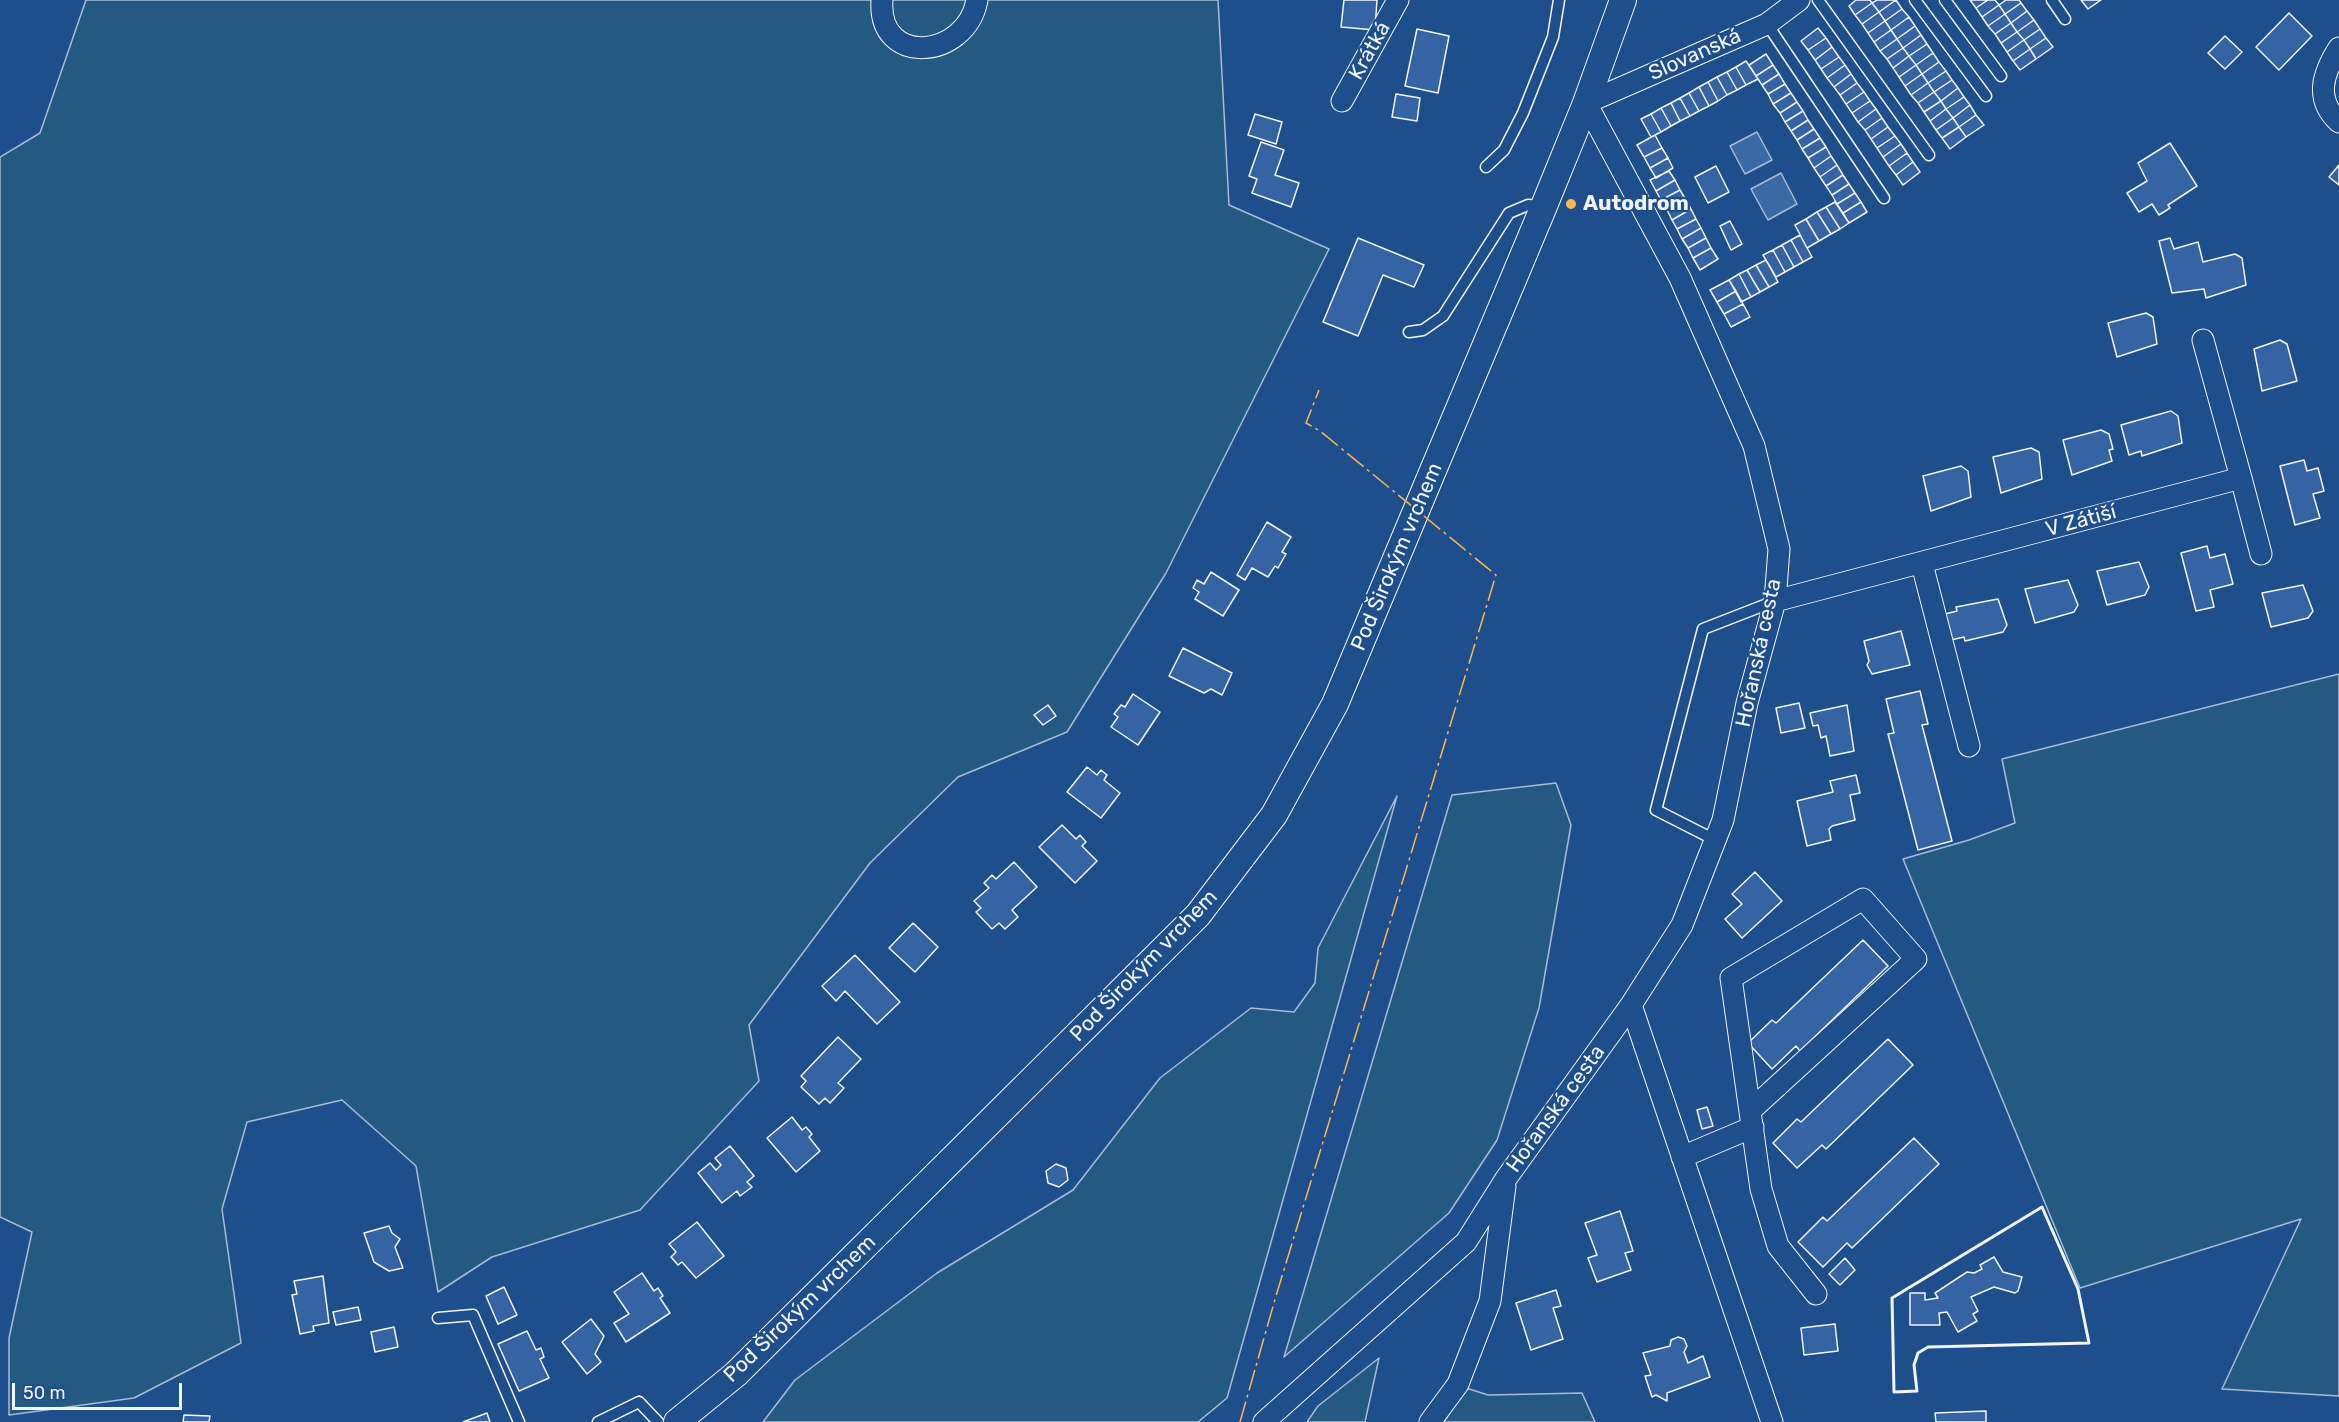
<!DOCTYPE html>
<meta charset="utf-8">
<style>
body{margin:0}
#map{position:relative;width:2339px;height:1422px;overflow:hidden;background:#1f4e8c;font-family:Rubik,sans-serif}
canvas{display:block}
.scale{position:absolute;left:12px;top:1383px;width:170px;height:27px;box-sizing:border-box;border:3px solid #f2f6ff;border-top:0;padding-left:8px;font-size:18px;line-height:21px;white-space:nowrap;color:#f2f6ff;-webkit-text-stroke:4px #1f4e8c;paint-order:stroke}
</style>
<div id="map">
<canvas width="2339" height="1422"></canvas>
<div class="scale">50 m</div>
</div>
<script>
const context = document.querySelector('canvas').getContext('2d');
context.lineJoin = 'round';
function paint(path, color) {
  context.fillStyle = color;
  context.fill(path, 'evenodd');
}
function strokePath(path, color, width, dash) {
  context.strokeStyle = color;
  context.lineWidth = width;
  context.lineCap = dash ? 'butt' : 'round';
  context.setLineDash(dash || []);
  context.stroke(path);
}
function label(font, color, halo, rows, align = 'center') {
  context.font = font + ' Rubik,sans-serif';
  context.lineWidth = 4.5;
  context.setLineDash([]);
  context.textBaseline = 'middle';
  context.strokeStyle = halo;
  context.fillStyle = color;
  for (const [text, x, y, turn = 0] of rows) {
    context.save();
    context.translate(x, y);
    context.rotate((+turn || 0) * Math.PI / 180);
    context.textAlign = isNaN(turn) ? turn : align;
    if (halo) context.strokeText(text, 0, 0);
    context.fillText(text, 0, 0);
    context.restore();
  }
}
const green = new Path2D(`
 M86,0H1218L1229,205L1329,249L1166,573L1067,732L958,777L870,863L749,1025L759,1081L640,1210L492,1257L438,1292L416,1166L342,1100L247,1122L222,1209L241,1343L134,1398L9,1415V1338L32,1232L0,1217V157L40,133Z
 M2339,674V1396L2222,1389L2301,1219L2080,1288L1903,859L1969,840L2015,823L2002,759Z
 M1556,783L1571,825L1539,1008L1497,1140L1449,1213L1284,1357L1452,795Z
 M1397,796L1227,1398L1198,1422H763L795,1380L937,1273L1073,1190L1160,1078L1251,1008L1294,1012L1315,983L1318,948Z
 M1379,1358L1365,1422H1307L1318,1406Z
 M1466,1388L1488,1395L1582,1393L1595,1422H1444Z`);
const water = new Path2D(`
 M1757,132L1772,160L1745,174L1730,146Z
 M1781,173L1797,204L1768,220L1751,189Z`);
const building = new Path2D(`
 M1344,0H1377L1375,30L1341,27Z
 M1856,0H1870L1872,3L1855,15L1849,6Z
 M1877,0H1896L1879,12L1872,3Z
 M1896,0L1902,9L1885,21L1879,12Z
 M1970,0H1988L1976,8Z
 M1988,0H1995L1999,5L1982,17L1976,8Z
 M2006,0H2019L2021,3L2005,14L1999,5Z
 M2081,0H2101L2088,9Z
 M1872,3L1879,12L1862,24L1855,15Z
 M2021,3L2027,11L2011,23L2005,14Z
 M1999,5L2005,14L1988,26L1982,17Z
 M1902,9L1909,17L1891,30L1885,21Z
 M2027,11L2034,20L2017,32L2011,23Z
 M1879,12L1885,21L1868,33L1862,24Z
 M2289,13L2312,36L2279,70L2256,47Z
 M2005,14L2011,23L1995,34L1988,26Z
 M1909,17L1915,26L1897,39L1891,30Z
 M2034,20L2040,29L2024,40L2017,32Z
 M1885,21L1891,30L1874,42L1868,33Z
 M2011,23L2017,32L2001,43L1995,34Z
 M1915,26L1921,35L1903,48L1897,39Z
 M1818,28L1826,38L1808,50L1801,41Z
 M1417,29L1449,36L1438,93L1405,86Z
 M2040,29L2046,38L2030,49L2024,40Z
 M1891,30L1897,39L1880,51L1874,42Z
 M2017,32L2024,40L2007,52L2001,43Z
 M1921,35L1927,44L1909,56L1903,48Z
 M2225,36L2242,52L2225,69L2208,53Z
 M1826,38L1832,47L1815,60L1808,50Z
 M2046,38L2053,47L2036,59L2030,49Z
 M1897,39L1903,48L1887,59L1880,51Z
 M2024,40L2030,49L2013,61L2007,52Z
 M1927,44L1933,53L1916,65L1909,56Z
 M1832,47L1839,57L1821,69L1815,60Z
 M1903,48L1909,56L1893,68L1887,59Z
 M2030,49L2036,59L2020,70L2013,61Z
 M1933,53L1939,62L1922,74L1916,65Z
 M1766,54L1773,65L1756,76L1749,65Z
 M1909,56L1916,65L1899,77L1893,68Z
 M1839,57L1845,65L1827,78L1821,69Z
 M1746,61L1758,79L1746,85L1736,67Z
 M1939,62L1946,71L1928,83L1922,74Z
 M1773,65L1779,74L1762,85L1756,76Z
 M1845,65L1851,74L1834,87L1827,78Z
 M1916,65L1922,74L1905,86L1899,77Z
 M1736,67L1746,85L1737,90L1727,72Z
 M1946,71L1952,80L1934,92L1928,83Z
 M1727,72L1737,90L1727,95L1717,77Z
 M1779,74L1785,84L1768,94L1762,85Z
 M1851,74L1857,83L1840,95L1834,87Z
 M1922,74L1928,83L1911,95L1905,86Z
 M1717,77L1727,95L1718,101L1708,82Z
 M1952,80L1958,88L1941,101L1934,92Z
 M1708,82L1718,101L1709,106L1699,87Z
 M1857,83L1864,92L1846,104L1840,95Z
 M1928,83L1934,92L1918,103L1911,95Z
 M1785,84L1791,93L1773,104L1768,94Z
 M1699,87L1709,106L1699,111L1689,93Z
 M1958,88L1964,97L1946,109L1941,101Z
 M1864,92L1870,101L1852,113L1846,104Z
 M1934,92L1941,101L1924,112L1918,103Z
 M1689,93L1699,111L1690,116L1680,98Z
 M1791,93L1797,102L1780,113L1773,104Z
 M1396,94L1420,98L1417,121L1392,117Z
 M1964,97L1970,105L1953,118L1946,109Z
 M1680,98L1690,116L1680,121L1671,103Z
 M1870,101L1876,109L1858,122L1852,113Z
 M1941,101L1946,109L1930,121L1924,112Z
 M1797,102L1803,111L1785,122L1780,113Z
 M1671,103L1680,121L1671,126L1661,108Z
 M1970,105L1976,115L1959,127L1953,118Z
 M1661,108L1671,126L1661,132L1651,114Z
 M1876,109L1882,118L1865,130L1858,122Z
 M1946,109L1953,118L1936,130L1930,121Z
 M1803,111L1808,120L1791,131L1785,122Z
 M1255,114L1282,122L1276,144L1248,135Z
 M1651,114L1661,132L1651,137L1641,119Z
 M1976,115L1984,125L1966,137L1959,127Z
 M1882,118L1888,127L1871,139L1865,130Z
 M1953,118L1959,127L1942,138L1936,130Z
 M1808,120L1814,129L1797,140L1791,131Z
 M1888,127L1895,136L1877,148L1871,139Z
 M1959,127L1966,137L1950,149L1942,138Z
 M1814,129L1820,138L1802,149L1797,140Z
 M1655,135L1662,148L1644,157L1637,145Z
 M1895,136L1901,144L1883,157L1877,148Z
 M1820,138L1826,147L1808,158L1802,149Z
 M1261,142L1284,150L1275,175L1299,183L1291,207L1252,193L1257,179L1249,176Z
 M2170,143L2197,186L2168,205L2170,208L2159,215L2152,204L2139,212L2127,193L2147,181L2138,163Z
 M1901,144L1907,153L1889,166L1883,157Z
 M1826,147L1831,156L1814,168L1808,158Z
 M1662,148L1668,158L1650,168L1644,157Z
 M1907,153L1913,162L1896,175L1889,166Z
 M1831,156L1837,165L1820,177L1814,168Z
 M1668,158L1673,168L1656,178L1650,168Z
 M1913,162L1920,172L1903,185L1896,175Z
 M1837,165L1843,175L1826,186L1820,177Z
 M2339,165V185L2329,177Z
 M1716,166L1729,192L1708,203L1695,177Z
 M1669,171L1675,180L1656,191L1650,180Z
 M1843,175L1849,184L1832,195L1826,186Z
 M1675,180L1680,190L1661,200L1656,191Z
 M1849,184L1855,193L1837,204L1832,195Z
 M1680,190L1686,200L1667,210L1661,200Z
 M1855,193L1861,202L1843,213L1837,204Z
 M1686,200L1691,209L1672,220L1667,210Z
 M1835,202L1849,223L1840,229L1826,207Z
 M1861,202L1867,212L1849,223L1843,213Z
 M1826,207L1840,229L1831,234L1817,212Z
 M1691,209L1696,219L1677,229L1672,220Z
 M1817,212L1831,234L1819,241L1806,219Z
 M1696,219L1701,228L1682,239L1677,229Z
 M1806,219L1819,241L1807,248L1795,225Z
 M1730,221L1742,244L1731,250L1720,226Z
 M1701,228L1706,238L1688,248L1682,239Z
 M1800,235L1812,257L1803,262L1791,240Z
 M1358,238L1424,265L1414,287L1383,275L1358,336L1323,322Z
 M1706,238L1711,248L1693,258L1688,248Z
 M2170,238L2174,249L2198,242L2203,262L2235,254L2242,258L2246,285L2206,298L2204,289L2172,293L2159,241Z
 M1791,240L1803,262L1794,267L1782,245Z
 M1782,245L1794,267L1785,272L1773,250Z
 M1711,248L1718,259L1700,270L1693,258Z
 M1773,250L1785,272L1776,277L1763,255Z
 M1766,260L1778,282L1769,287L1756,265Z
 M1756,265L1769,287L1760,292L1747,270Z
 M1747,270L1760,292L1751,297L1739,274Z
 M1739,274L1751,297L1741,302L1729,280Z
 M1729,280L1736,291L1717,302L1710,290Z
 M1736,291L1743,304L1724,314L1717,302Z
 M1743,304L1750,317L1731,327L1724,314Z
 M2146,313L2153,317L2157,344L2117,357L2108,323Z
 M2280,340L2287,344L2297,381L2262,391L2254,349Z
 M2171,411L2178,416L2182,443L2142,456L2141,451L2129,455L2121,425Z
 M2101,430L2109,434L2113,449L2109,450L2112,461L2072,475L2063,440Z
 M2031,448L2039,452L2042,479L2001,493L1993,457Z
 M2304,460L2307,471L2318,468L2324,491L2313,494L2320,518L2295,525L2280,466Z
 M1961,466L1968,471L1971,497L1931,511L1923,476Z
 M1267,522L1291,537L1282,552L1286,554L1278,568L1275,566L1268,577L1252,568L1245,580L1237,575Z
 M2207,546L2210,558L2225,554L2233,584L2210,590L2214,607L2196,611L2181,553Z
 M2139,562L2149,587L2145,595L2107,605L2097,571Z
 M1211,572L1239,590L1223,616L1195,599L1199,592L1193,588L1197,580L1204,584Z
 M2068,580L2078,605L2074,612L2035,623L2025,589Z
 M2303,585L2313,611L2308,618L2271,627L2262,593Z
 M1998,599L2007,625L2003,632L1965,641L1964,637L1951,640L1945,614L1957,611L1956,607Z
 M1901,631L1910,665L1872,674L1867,665L1869,661L1864,641Z
 M1183,648L1232,673L1222,695L1211,689L1204,693L1169,676Z
 M1920,691L1928,724L1922,725L1952,841L1918,850L1888,734L1894,733L1886,699Z
 M1133,694L1160,712L1138,745L1111,727L1118,717L1114,714L1121,705L1125,707Z
 M1799,703L1805,728L1781,733L1776,708Z
 M1048,705L1056,716L1043,725L1034,715Z
 M1847,705L1854,751L1830,756L1826,736L1821,738L1818,725L1813,726L1810,713Z
 M1087,767L1097,775L1101,770L1107,775L1104,780L1120,793L1101,818L1067,792Z
 M1856,775L1860,793L1850,795L1855,820L1832,826L1829,829L1831,840L1807,846L1797,801L1833,792L1830,781Z
 M1062,825L1076,839L1080,835L1086,842L1082,846L1097,861L1075,883L1039,847Z
 M1014,862L1037,887L1012,910L1018,917L1005,929L999,923L992,929L976,912L981,908L974,901L989,888L984,883L992,875L996,879Z
 M1755,872L1782,901L1742,938L1725,919L1742,904L1732,894Z
 M913,923L938,947L915,972L889,948Z
 M1863,940L1888,966L1800,1051L1796,1046L1772,1069L1748,1043L1772,1020L1776,1023Z
 M855,955L900,1002L877,1024L845,991L836,1001L822,986Z
 M838,1037L861,1059L838,1083L844,1088L830,1103L825,1098L819,1104L801,1087L806,1081L801,1076Z
 M1888,1039L1913,1065L1826,1149L1822,1145L1797,1168L1773,1143L1797,1119L1801,1122Z
 M1707,1107L1713,1126L1702,1129L1697,1110Z
 M792,1117L802,1130L806,1127L812,1134L809,1137L820,1151L796,1172L767,1138Z
 M1914,1138L1939,1164L1852,1248L1847,1243L1823,1267L1798,1242L1823,1217L1827,1221Z
 M730,1146L754,1176L747,1182L752,1187L740,1196L737,1191L722,1203L698,1173L710,1163L716,1170L721,1165L715,1158Z
 M1056,1164L1066,1168L1068,1180L1059,1187L1048,1183L1046,1171Z
 M1620,1211L1633,1251L1625,1253L1631,1270L1597,1282L1588,1258L1597,1255L1585,1223Z
 M697,1222L724,1256L696,1278L682,1262L678,1265L671,1257L676,1252L669,1244Z
 M389,1226L392,1233L400,1239L395,1247L403,1268L389,1271L374,1262L364,1233Z
 M1994,1257L2003,1272L2022,1277L2018,1291L2015,1293L1994,1287L1971,1297L1978,1311L1973,1314L1977,1321L1958,1332L1947,1312L1939,1313L1940,1325H1910V1293H1925V1300L1938,1298L1935,1293L1967,1272L1974,1273L1982,1269L1980,1265Z
 M1845,1258L1855,1270L1840,1285L1829,1274Z
 M642,1273L654,1291L658,1288L663,1296L660,1298L670,1313L626,1342L614,1323L629,1314L614,1292Z
 M323,1276L329,1323L313,1326L314,1331L300,1334L292,1295L297,1294L294,1281Z
 M504,1287L517,1315L498,1324L486,1296Z
 M1556,1290L1561,1306L1553,1308L1563,1339L1531,1350L1516,1303Z
 M358,1307L361,1320L336,1325L333,1312Z
 M591,1319L604,1336L595,1354L601,1362L587,1374L562,1342Z
 M1835,1324L1838,1351L1804,1355L1801,1328Z
 M394,1327L398,1347L375,1352L371,1332Z
 M527,1331L536,1350L541,1348L544,1357L540,1359L549,1378L519,1391L498,1344Z
 M1678,1337L1684,1339L1687,1346L1684,1352L1688,1363L1703,1356L1710,1377L1667,1393V1401L1656,1395L1652,1397L1645,1376L1651,1375L1643,1353L1670,1346L1671,1340Z
 M1986,1411V1422H1936L1935,1413Z
 M487,1413L490,1422H463Z
 M184,1415L210,1416L209,1422H183Z`);
const service = new Path2D(`
 M1818,0L1929,155
 M1915,0L1986,96
 M1945,0L2001,76
 M2052,0L2065,19
 M1767,24L1884,198
 M1486,167L1504,150L1523,113L1553,37L1559,0
 M1409,332L1423,330L1443,316L1509,213L1528,205L1544,206
 M1715,840L1656,810L1703,629L1775,601
 M438,1318L473,1315L519,1422
 M598,1422L639,1402L658,1422`);
const minor = new Path2D(`
 M882,0C877,67 966,60 977,0
 M2339,48C2323,73 2314,99 2339,122
 M1342,101L1398,0
 M2241,478L2261,554
 M1922,564L1969,746
 M1775,601L2241,478L2203,340
 M1631,1005L1772,1422
 M1750,1111L1916,959L1863,899L1731,978L1761,1189L1778,1246L1816,1294
 M1682,1157L1753,1127
 M1264,1422L1466,1242L1505,1180L1631,1005L1682,925L1723,820L1747,703L1775,601L1779,549L1754,446L1680,278L1586,103L1767,24L1799,0
 M1430,1422L1458,1384L1490,1301L1505,1186`);
const tertiary = new Path2D(`
 M677,1422L736,1374L1198,915L1274,815L1335,704L1544,206L1586,103L1623,0`);
const wall = new Path2D(`
 M2042,1207L2078,1289L2089,1343L1928,1347L1918,1353L1914,1365L1917,1391L1894,1392L1892,1298Z`);
const power = new Path2D(`
 M1240,1422L1276,1296L1496,575L1320,431L1306,423L1319,390`);
const markers = [
 [1571,204,6,"#ffb74d"]
];
const streetNames = [
 ["Krátká",1370,51,-61],
 ["Slovanská",1695,55,-24],
 ["V Zátiší",2081,521,-15],
 ["Pod Širokým vrchem",1397,557,-67],
 ["Hořanská cesta",1759,653,-78],
 ["Pod Širokým vrchem",1144,966,-46],
 ["Hořanská cesta",1556,1109,-54],
 ["Pod Širokým vrchem",800,1309,-44]
];
const poiNames = [
 ["Autodrom",1583,204]
];
paint(green, '#245a82');
strokePath(green, '#a8bbd7', 1.5);
paint(water, '#3b69a3');
strokePath(water, '#a8bbd7', 1.5);
paint(building, '#3563a3');
strokePath(building, '#f2f6ff', 1.5);
strokePath(service, '#f2f6ff', 13);
strokePath(minor, '#f2f6ff', 23);
strokePath(tertiary, '#f2f6ff', 28);
strokePath(service, '#1f4e8c', 10);
strokePath(minor, '#1f4e8c', 21);
strokePath(tertiary, '#1f4e8c', 26);
strokePath(wall, '#f2f6ff', 3);
strokePath(power, '#ffb74d', 1.5, [21, 4.5, 3, 4.5]);
for (const [x, y, r, color] of markers) {
  const dot = new Path2D();
  dot.arc(x, y, r, 0, 2 * Math.PI);
  context.fillStyle = color;
  context.fill(dot);
  strokePath(dot, '#1f4e8c', 2);
}
label('21px', '#f2f6ff', '#1f4e8c', streetNames);
label('bold 21px', '#f2f6ff', '#1f4e8c', poiNames, 'left');
</script>
